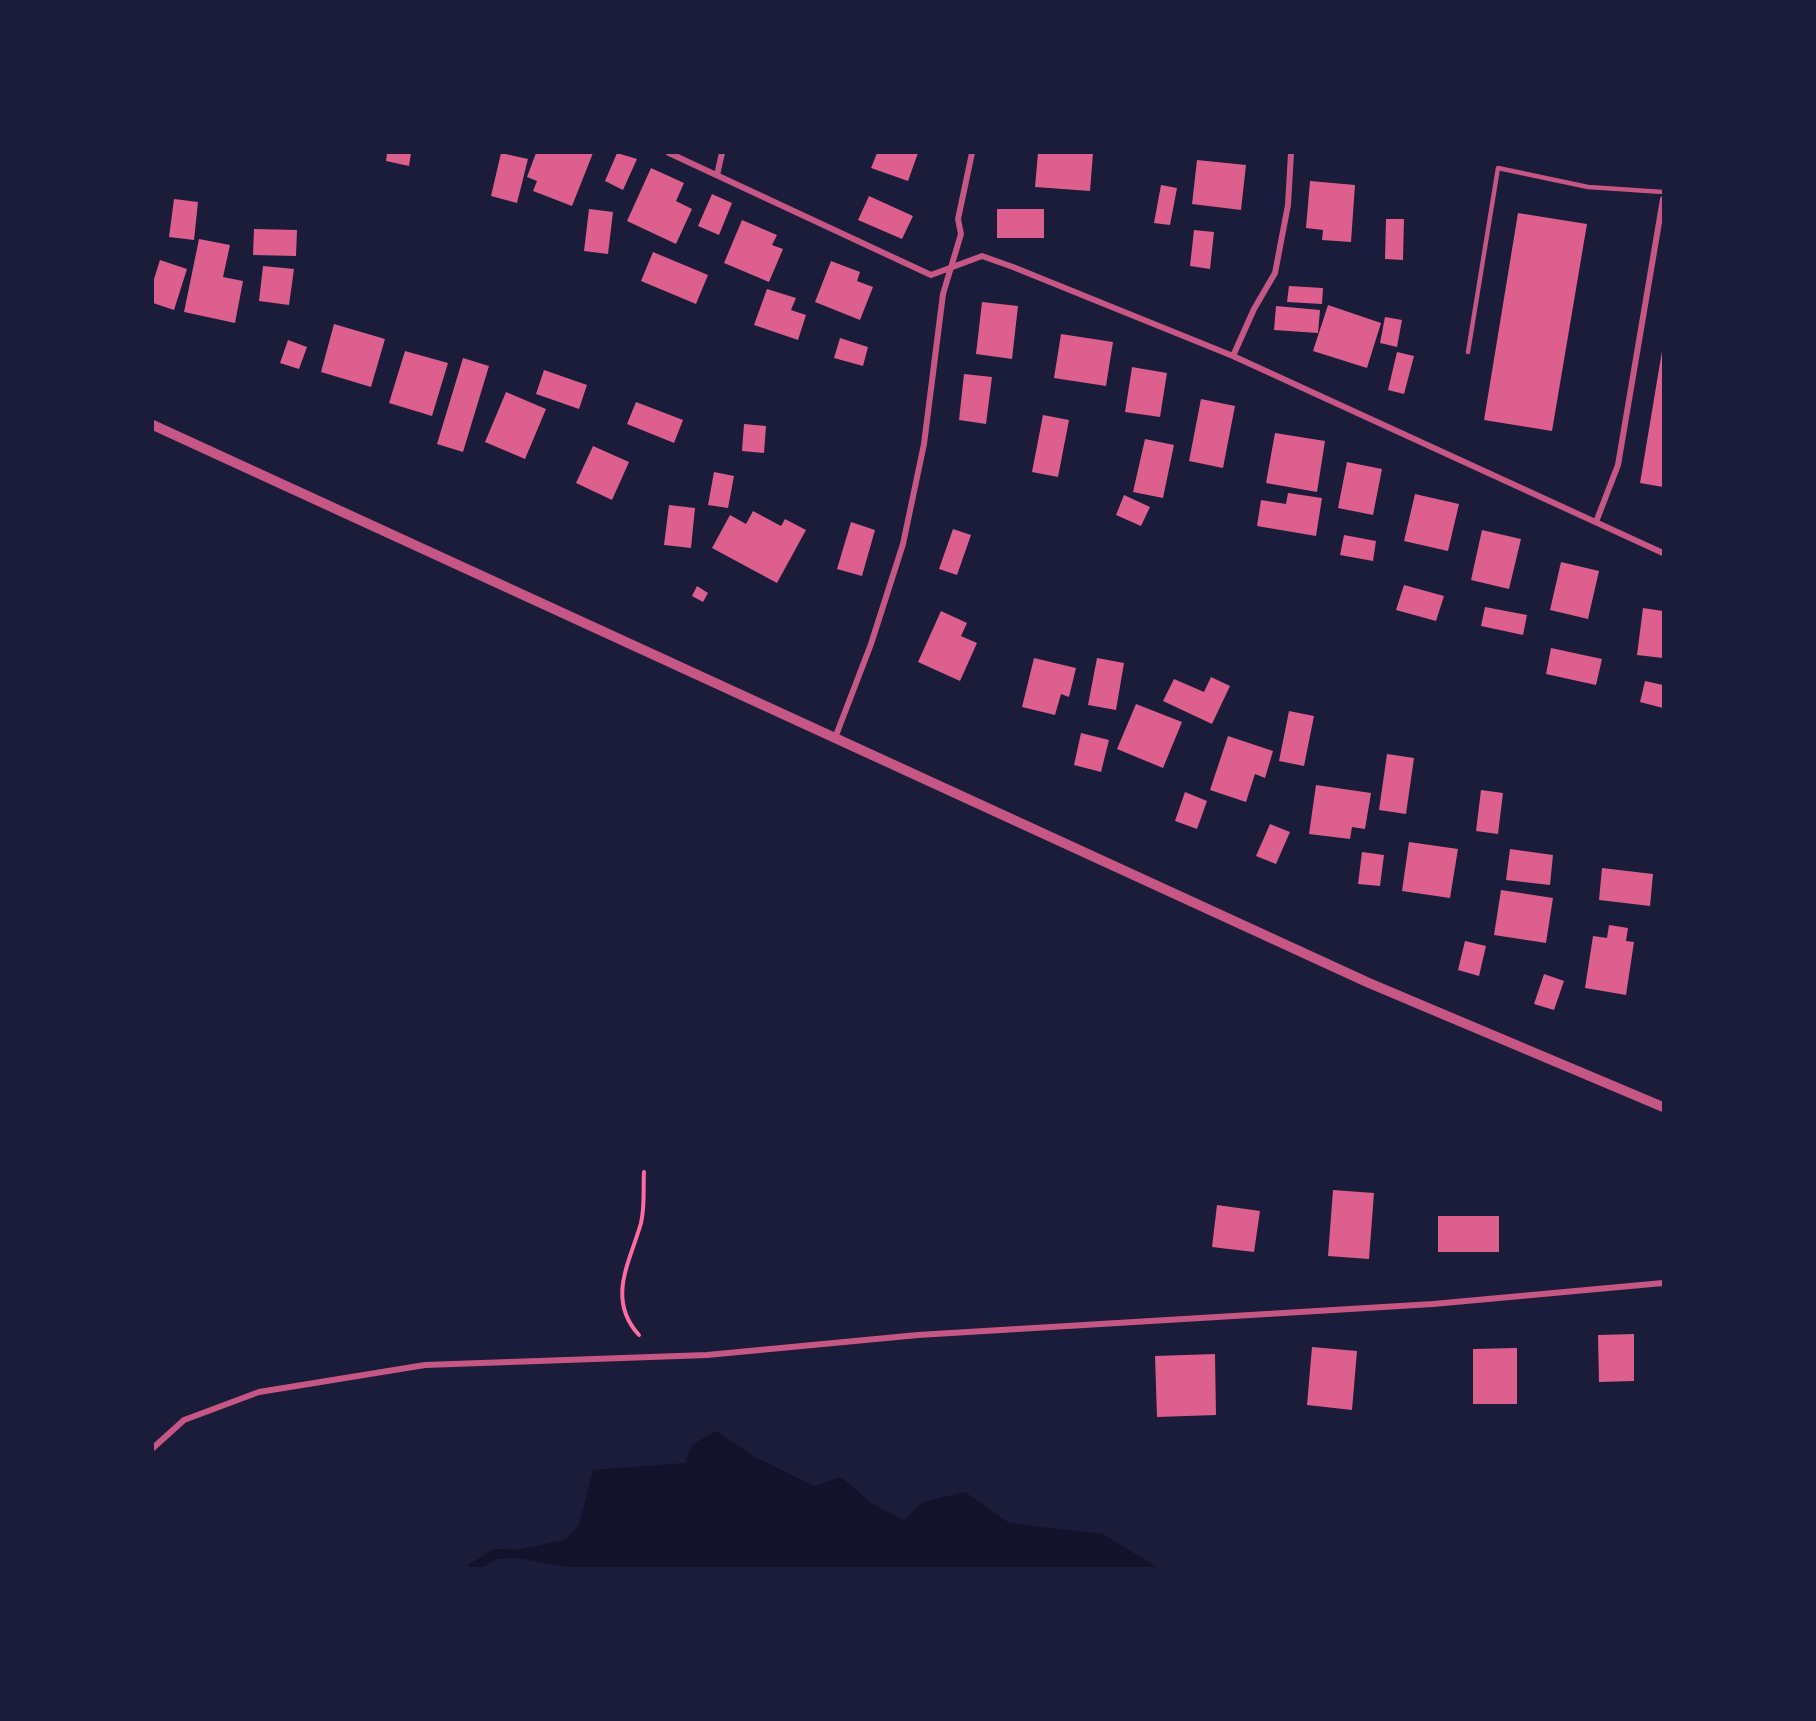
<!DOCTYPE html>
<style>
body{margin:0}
#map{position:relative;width:1816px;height:1721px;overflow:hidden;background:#1b1b3a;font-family:Overpass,sans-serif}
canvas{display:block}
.frame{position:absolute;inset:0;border:154px solid #1b1b3a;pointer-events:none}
</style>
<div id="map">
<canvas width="1816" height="1721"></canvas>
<div class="frame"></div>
</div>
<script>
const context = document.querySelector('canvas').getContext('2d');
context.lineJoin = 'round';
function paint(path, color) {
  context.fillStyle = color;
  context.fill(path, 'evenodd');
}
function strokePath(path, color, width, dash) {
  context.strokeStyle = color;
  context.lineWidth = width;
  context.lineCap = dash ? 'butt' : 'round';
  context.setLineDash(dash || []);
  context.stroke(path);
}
const water = new Path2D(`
 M716,1431L753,1456L814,1486L841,1477L870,1502L904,1521L922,1502L965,1492L1009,1523L1103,1534L1158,1568H572L495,1554L565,1540L579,1525L593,1470L685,1463L692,1445Z`);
const stream = new Path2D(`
 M473,1568L495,1554H508`);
const building = new Path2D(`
 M387,153H411L409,166L386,161Z
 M501,153L528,159L517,203L491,196Z
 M536,153H593L572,206L533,191L537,181L527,177Z
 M617,153L637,159L623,190L605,181Z
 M877,153H918L908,181L871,168Z
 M1038,153H1093L1090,191L1035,187Z
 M1197,160L1246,165L1241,210L1192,204Z
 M651,168L684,183L676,201L692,209L676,244L627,221Z
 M1310,181L1355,185L1351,242L1322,240L1323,230L1306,228Z
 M1161,185L1177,188L1170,225L1154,223Z
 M712,194L732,203L719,235L698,226Z
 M869,196L913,216L902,239L858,220Z
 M174,199L198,202L194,240L169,237Z
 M589,209L613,212L608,254L584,251Z
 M997,209H1044V238H997Z
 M1518,213L1587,224L1552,431L1484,420Z
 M1386,219H1404L1403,260L1385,259Z
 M742,220L777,235L772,245L783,249L769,282L724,263Z
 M254,229L297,230L296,256L253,255Z
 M1194,230L1214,232L1210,269L1190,266Z
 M199,239L230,245L223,277L243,281L235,323L184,312Z
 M653,252L708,275L696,304L641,281Z
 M160,260L187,269L174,310L153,303V282Z
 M831,261L860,272L857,281L873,287L860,320L815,302Z
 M263,266L294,269L289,305L259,301Z
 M1289,286L1323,288L1322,304L1287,302Z
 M767,289L796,298L791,310L806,315L798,340L754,325Z
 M982,302L1018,306L1012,359L976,354Z
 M1328,305L1381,323L1367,368L1313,351Z
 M1276,306L1320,310L1318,333L1274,330Z
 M1385,317L1402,320L1397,347L1380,343Z
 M334,324L385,339L371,387L321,372Z
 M1061,334L1113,342L1106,386L1054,378Z
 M840,338L868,347L863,366L834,358Z
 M288,340L307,347L299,369L280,363Z
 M405,351L448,363L432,416L389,403Z
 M1662,351H1663V487L1640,483Z
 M1397,352L1414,356L1404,394L1388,390Z
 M463,358L489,366L463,452L437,444Z
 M1132,367L1167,373L1160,417L1125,412Z
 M544,370L587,385L579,409L536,394Z
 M964,374L992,377L986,424L959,420Z
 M506,392L546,409L525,459L485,442Z
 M1201,399L1235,406L1223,468L1189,461Z
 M636,402L683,420L674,443L627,424Z
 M1043,415L1069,420L1058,477L1032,472Z
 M744,424L766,426L764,453L742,451Z
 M1275,433L1325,441L1317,492L1266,483Z
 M1145,439L1174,445L1163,498L1133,492Z
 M593,446L629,462L612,500L576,483Z
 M1347,462L1382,469L1373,515L1338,508Z
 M714,472L734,476L728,508L708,505Z
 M1288,493L1322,498L1316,536L1257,526L1261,500L1286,504Z
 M1415,494L1459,504L1448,551L1404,541Z
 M1124,495L1150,507L1141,526L1116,515Z
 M669,505L695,508L691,548L664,545Z
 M753,511L781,526L785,519L806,530L777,583L712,548L730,515L746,524Z
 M851,522L875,530L862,576L837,569Z
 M953,529L971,535L957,575L939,569Z
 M1482,530L1521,539L1509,589L1471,580Z
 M1344,535L1376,541L1373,561L1340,555Z
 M1561,562L1599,571L1588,619L1550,610Z
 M1404,585L1444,596L1436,621L1396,610Z
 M697,586L708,593L703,602L692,596Z
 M1485,607L1527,615L1523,635L1481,626Z
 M1643,608L1663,611V658L1637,655Z
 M941,611L967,623L961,636L977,643L960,681L918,662Z
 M1551,648L1602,659L1596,685L1546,674Z
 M1034,658L1076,668L1069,697L1061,694L1055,715L1022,707Z
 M1097,658L1124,663L1116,710L1088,705Z
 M1211,677L1230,686L1212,724L1163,701L1174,679L1204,692Z
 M1645,681L1663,685V708L1640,702Z
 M1136,704L1182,722L1163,768L1117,749Z
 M1289,711L1314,716L1304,766L1279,761Z
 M1081,733L1109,740L1101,772L1074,765Z
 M1228,736L1273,751L1265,778L1255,774L1246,802L1210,790Z
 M1387,754L1414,758L1406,814L1379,810Z
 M1316,785L1371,793L1365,829L1352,827L1350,839L1309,834Z
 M1481,790L1503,793L1498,834L1476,831Z
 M1185,792L1207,801L1197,829L1175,821Z
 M1270,824L1290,832L1276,864L1256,856Z
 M1409,842L1458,849L1450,898L1402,891Z
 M1510,849L1553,855L1550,885L1506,880Z
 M1362,852L1384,855L1380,886L1358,884Z
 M1602,868L1653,874L1650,906L1599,900Z
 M1501,890L1553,898L1546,943L1494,935Z
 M1609,925L1628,928L1626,941L1634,942L1626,995L1585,988L1593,936L1607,938Z
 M1465,941L1486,946L1479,976L1458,970Z
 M1544,974L1564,981L1554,1010L1534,1004Z
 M1333,1190L1374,1193L1369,1259L1328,1256Z
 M1217,1205L1260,1211L1254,1252L1212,1247Z
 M1438,1216H1499V1252H1438Z
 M1634,1334V1381L1599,1382L1598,1335Z
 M1312,1347L1357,1351L1352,1410L1307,1405Z
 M1517,1348V1404H1473V1349Z
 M1215,1354L1216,1415L1157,1417L1155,1356Z`);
const path = new Path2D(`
 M639,1335C606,1299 630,1262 641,1223C645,1207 643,1188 644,1172`);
const service = new Path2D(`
 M1468,352L1498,168L1588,187L1663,192`);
const minor = new Path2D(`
 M669,153L931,275L982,256L1013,267L1233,356L1663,553
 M717,175L722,153
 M1233,356L1254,309L1275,273L1288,205L1291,153
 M1596,522L1618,465L1663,199
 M835,738L871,644L903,544L924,444L943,294L961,234L958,219L972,153
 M153,1448L184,1420L259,1392L425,1365L707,1355L918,1335L1433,1304L1663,1283`);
const tertiary = new Path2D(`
 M153,425L1369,983L1663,1107`);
paint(water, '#12122b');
strokePath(stream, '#12122b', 10);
paint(building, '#dd5f8e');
strokePath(path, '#ff6b9d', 4);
strokePath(service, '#c65784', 4.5);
strokePath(minor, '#c65784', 6);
strokePath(tertiary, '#c65784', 10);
</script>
